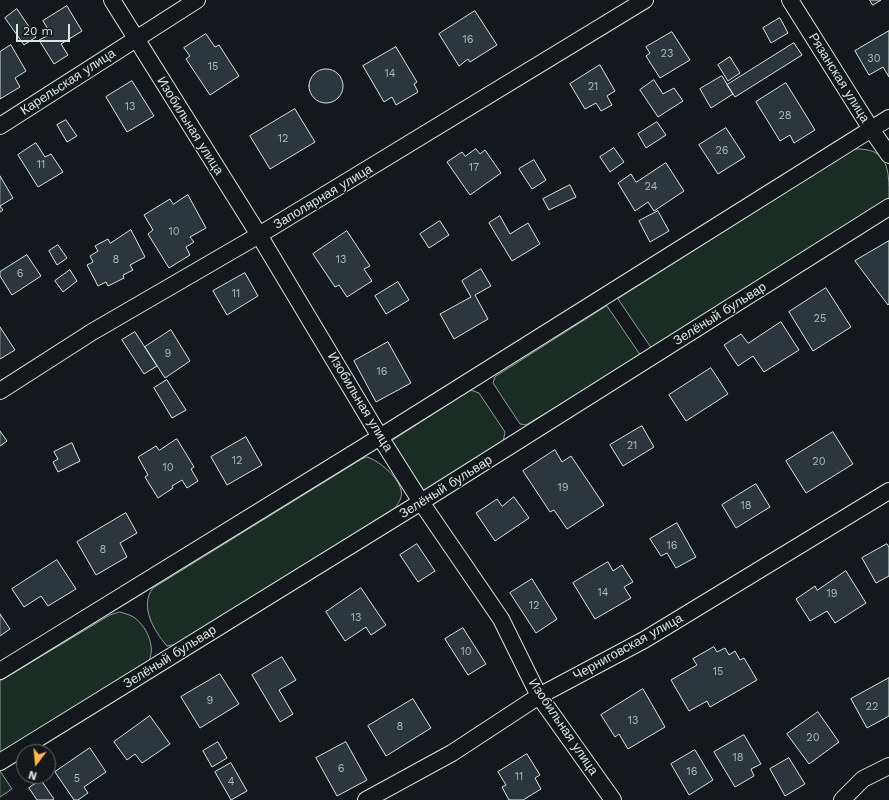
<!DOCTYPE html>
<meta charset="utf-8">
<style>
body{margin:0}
#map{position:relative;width:889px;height:800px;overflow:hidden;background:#14181c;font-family:"Work Sans",sans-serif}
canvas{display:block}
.north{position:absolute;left:16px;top:744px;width:40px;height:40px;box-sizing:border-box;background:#14181c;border:1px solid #626a69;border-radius:50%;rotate:196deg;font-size:11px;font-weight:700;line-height:16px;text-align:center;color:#d8e6dc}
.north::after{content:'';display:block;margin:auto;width:14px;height:18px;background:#ffb74d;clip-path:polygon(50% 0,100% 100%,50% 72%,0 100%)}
.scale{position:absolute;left:16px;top:24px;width:54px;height:18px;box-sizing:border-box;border:2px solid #d8e6dc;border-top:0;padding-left:5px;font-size:12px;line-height:14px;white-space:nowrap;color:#d8e6dc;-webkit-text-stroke:3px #14181c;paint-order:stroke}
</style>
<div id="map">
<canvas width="889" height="800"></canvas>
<div class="north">N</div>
<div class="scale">20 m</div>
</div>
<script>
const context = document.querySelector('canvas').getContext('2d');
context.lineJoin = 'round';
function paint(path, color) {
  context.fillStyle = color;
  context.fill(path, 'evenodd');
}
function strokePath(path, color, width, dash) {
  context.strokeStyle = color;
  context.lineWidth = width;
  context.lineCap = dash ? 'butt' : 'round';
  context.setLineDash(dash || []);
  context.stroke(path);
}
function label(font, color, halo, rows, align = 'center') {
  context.font = font + ' "Work Sans",sans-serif';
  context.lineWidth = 3;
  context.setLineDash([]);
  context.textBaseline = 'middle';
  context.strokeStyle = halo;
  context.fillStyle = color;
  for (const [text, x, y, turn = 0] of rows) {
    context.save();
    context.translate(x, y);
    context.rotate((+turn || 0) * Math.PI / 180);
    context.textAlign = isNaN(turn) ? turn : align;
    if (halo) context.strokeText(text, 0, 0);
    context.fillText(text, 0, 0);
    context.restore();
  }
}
const green = new Path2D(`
 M855,149C889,148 889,169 889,198L652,349L618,299Z
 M607,306L641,356L526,425L520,424L493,383L495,377Z
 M471,390L479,393L505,432L503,442L424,491L392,441Z
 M367,457C380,461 398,477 401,490C403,497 398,504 395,508L178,644L167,646C154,631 139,606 153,588L360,460Z
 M120,612C126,614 131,615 135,618C148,628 157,650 147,664L0,753V681L110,615Z
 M0,771L12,789L0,797Z`);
const building = new Path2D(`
 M870,0H881L873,5Z
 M67,6L82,31L61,44L68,55L54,64L39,40L51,34L43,21Z
 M17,9L36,37L24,45L5,18Z
 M475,11L497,45L470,62L468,59L459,66L439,34Z
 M780,18L788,33L771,43L763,28Z
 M889,31V77L883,67L869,75L855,51Z
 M672,32L690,60L660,78L646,56L650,53L646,47Z
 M206,34L215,47L219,45L239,76L210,95L186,59L190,56L184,48Z
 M794,43L802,55L735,97L727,85Z
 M11,45L26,71L15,78L20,87L0,99V52Z
 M396,47L417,82L414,84L418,92L396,105L392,97L384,102L363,66Z
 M730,57L740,73L728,81L718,65Z
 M600,65L615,91L607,96L612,105L601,111L596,103L585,109L570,84Z
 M309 86a17 17 0 1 1 34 0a17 17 0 1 1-34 0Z
 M722,76L733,94L711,108L700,89Z
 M654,80L663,94L674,88L683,101L658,117L640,90Z
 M132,81L154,116L127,132L106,97Z
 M786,83L815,130L794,143L790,135L780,141L756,102Z
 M295,109L315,142L270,169L250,136Z
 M66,120L77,136L67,142L57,125Z
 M657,122L666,135L646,148L638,134Z
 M726,128L745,157L718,174L699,145Z
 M36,143L45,157L51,154L63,172L38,187L18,155Z
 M614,148L624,162L610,172L600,157Z
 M476,149L480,154L485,150L501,173L470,195L447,162L462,152L465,156Z
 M534,160L546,180L532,189L519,169Z
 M666,163L684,191L654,211L648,202L635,211L618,183L631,174L636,182Z
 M0,176L13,198L0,206L3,210L0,212Z
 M570,185L576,197L549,210L543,199Z
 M188,195L206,228L190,237L194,242L186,247L190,255L169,268L148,234L153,230L144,215L170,199L173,204Z
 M658,211L669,231L650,242L639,221Z
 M500,216L510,234L528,223L540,244L512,261L489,223Z
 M440,221L449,235L429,248L420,234Z
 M131,230L145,257L130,265L133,270L123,275L124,278L108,286L106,282L98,286L87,265L93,262L90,256L98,251L95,246L108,239L110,243Z
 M347,231L370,266L364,269L372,281L347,297L339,285L335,287L313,254Z
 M889,241V304L888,305L855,261Z
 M58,245L67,258L57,265L49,251Z
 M27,255L41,276L12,295L0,276V272Z
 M481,269L491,286L475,295L488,319L454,339L440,314L471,297L462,281Z
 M70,270L77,281L63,292L55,281Z
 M245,273L258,296L227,315L213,291Z
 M398,282L409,300L386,314L375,296Z
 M826,288L851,327L813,351L789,312Z
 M781,322L799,350L764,372L753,356L738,366L724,345L741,334L748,343Z
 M0,327L15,350L0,359Z
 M171,330L190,361L165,378L145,347Z
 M135,332L157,366L144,374L122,340Z
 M388,342L411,383L376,402L354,361Z
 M711,368L728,394L686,421L669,395Z
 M167,380L186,410L172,418L154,388Z
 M642,426L654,447L623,466L610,445Z
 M0,431L7,441L0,446Z
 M833,432L853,464L806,493L786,461Z
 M246,437L262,465L227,485L211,457Z
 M177,439L194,467L191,469L198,481L187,488L182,480L172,486L173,488L158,498L145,477L148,475L138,457L156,446L159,450Z
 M72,443L80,461L58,472L53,462L58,459L54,452Z
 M555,450L562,462L571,456L604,505L567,529L554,510L550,512L523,471Z
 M756,484L770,507L736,528L722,505Z
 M514,497L529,518L495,541L476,513L497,499L502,506Z
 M126,513L137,533L120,543L127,557L96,575L77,542Z
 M677,523L696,557L676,568L667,553L661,556L650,539Z
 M417,544L435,571L418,582L400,555Z
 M887,544L889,547V576L876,583L862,558Z
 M57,560L76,589L48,606L41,596L24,607L12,589Z
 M608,562L613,571L622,565L633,582L624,587L631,598L595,619L573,583Z
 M846,571L866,603L835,623L827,611L810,621L796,599L815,586L817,590Z
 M532,579L557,619L536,633L510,593Z
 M361,588L386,625L371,635L366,627L345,641L326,612Z
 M0,614L10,629L0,636Z
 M463,628L486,664L468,675L445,639Z
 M714,647L717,652L725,648L729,655L735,651L740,660L744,658L757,680L710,707L707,701L689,711L671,680L697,665L693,659Z
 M282,657L296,680L279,690L293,714L280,722L252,675Z
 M220,674L239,704L200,728L181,697Z
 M889,678V716L867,728L851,699Z
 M643,689L665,727L628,749L619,734L615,737L601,715Z
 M413,699L431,728L386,756L368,726Z
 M818,712L839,742L809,764L787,734Z
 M150,716L170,744L142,763L135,754L127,760L114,742Z
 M744,735L761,764L751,769L754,776L735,787L714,752Z
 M218,742L227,758L212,767L203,751Z
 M346,742L367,780L337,796L316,758Z
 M90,748L106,772L84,787L88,793L78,800H74L55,772Z
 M695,750L713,780L689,795L671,764Z
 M527,754L540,775L535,778L541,789L523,800H509L502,787L506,785L498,772Z
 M789,758L805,784L785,796L770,769Z
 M231,763L247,791L231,800L215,772Z
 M41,780L54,799L52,800H37L29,788Z`);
const street = new Path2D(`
 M112,0L259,235L380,437L421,502L501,619L539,696L613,800
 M790,0L871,129L889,155
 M0,126L197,0
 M0,391L92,332L259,235L645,0
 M0,671L380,437L889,118
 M0,762L421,502L889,207
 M366,800L452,753L539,696L644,640L889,491
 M842,800L863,779L889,766`);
const numberNames = [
 ["16",468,40],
 ["23",667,54],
 ["30",874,59],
 ["15",213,67],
 ["14",390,74],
 ["21",593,87],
 ["13",130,107],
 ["28",785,116],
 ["12",283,139],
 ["26",722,151],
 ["11",41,165],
 ["17",474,168],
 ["24",651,187],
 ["10",174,232],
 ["8",116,260],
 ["13",341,260],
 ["6",20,274],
 ["11",236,294],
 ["25",820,319],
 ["9",168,354],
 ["16",382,372],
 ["21",632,446],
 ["12",237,461],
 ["20",819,462],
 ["10",168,468],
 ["19",563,488],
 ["18",746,506],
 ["16",672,546],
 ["8",103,550],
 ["14",603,593],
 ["19",832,594],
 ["12",534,606],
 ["13",356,618],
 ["10",466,652],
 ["15",718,672],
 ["9",210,701],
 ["22",872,707],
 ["13",633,721],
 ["8",400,727],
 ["20",813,738],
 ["18",738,758],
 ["6",341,769],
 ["16",692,772],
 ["11",519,777],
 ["5",77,779],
 ["4",231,782]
];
const streetNames = [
 ["Рязанская улица",839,78,58],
 ["Карельская улица",68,82,-33],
 ["Изобильная улица",190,126,58],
 ["Заполярная улица",323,197,-31],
 ["Зелёный бульвар",720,314,-32],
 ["Изобильная улица",360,402,59],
 ["Зелёный бульвар",446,487,-32],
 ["Черниговская улица",628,647,-29],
 ["Зелёный бульвар",170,657,-32],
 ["Изобильная улица",563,727,56]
];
paint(green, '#1a2d24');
strokePath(green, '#939e99', 1);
paint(building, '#2c363c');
strokePath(building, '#d8e6dc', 1);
strokePath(street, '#d8e6dc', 18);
strokePath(street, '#14181c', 16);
label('11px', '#adbab4', null, numberNames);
label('13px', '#d8e6dc', '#14181c', streetNames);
</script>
